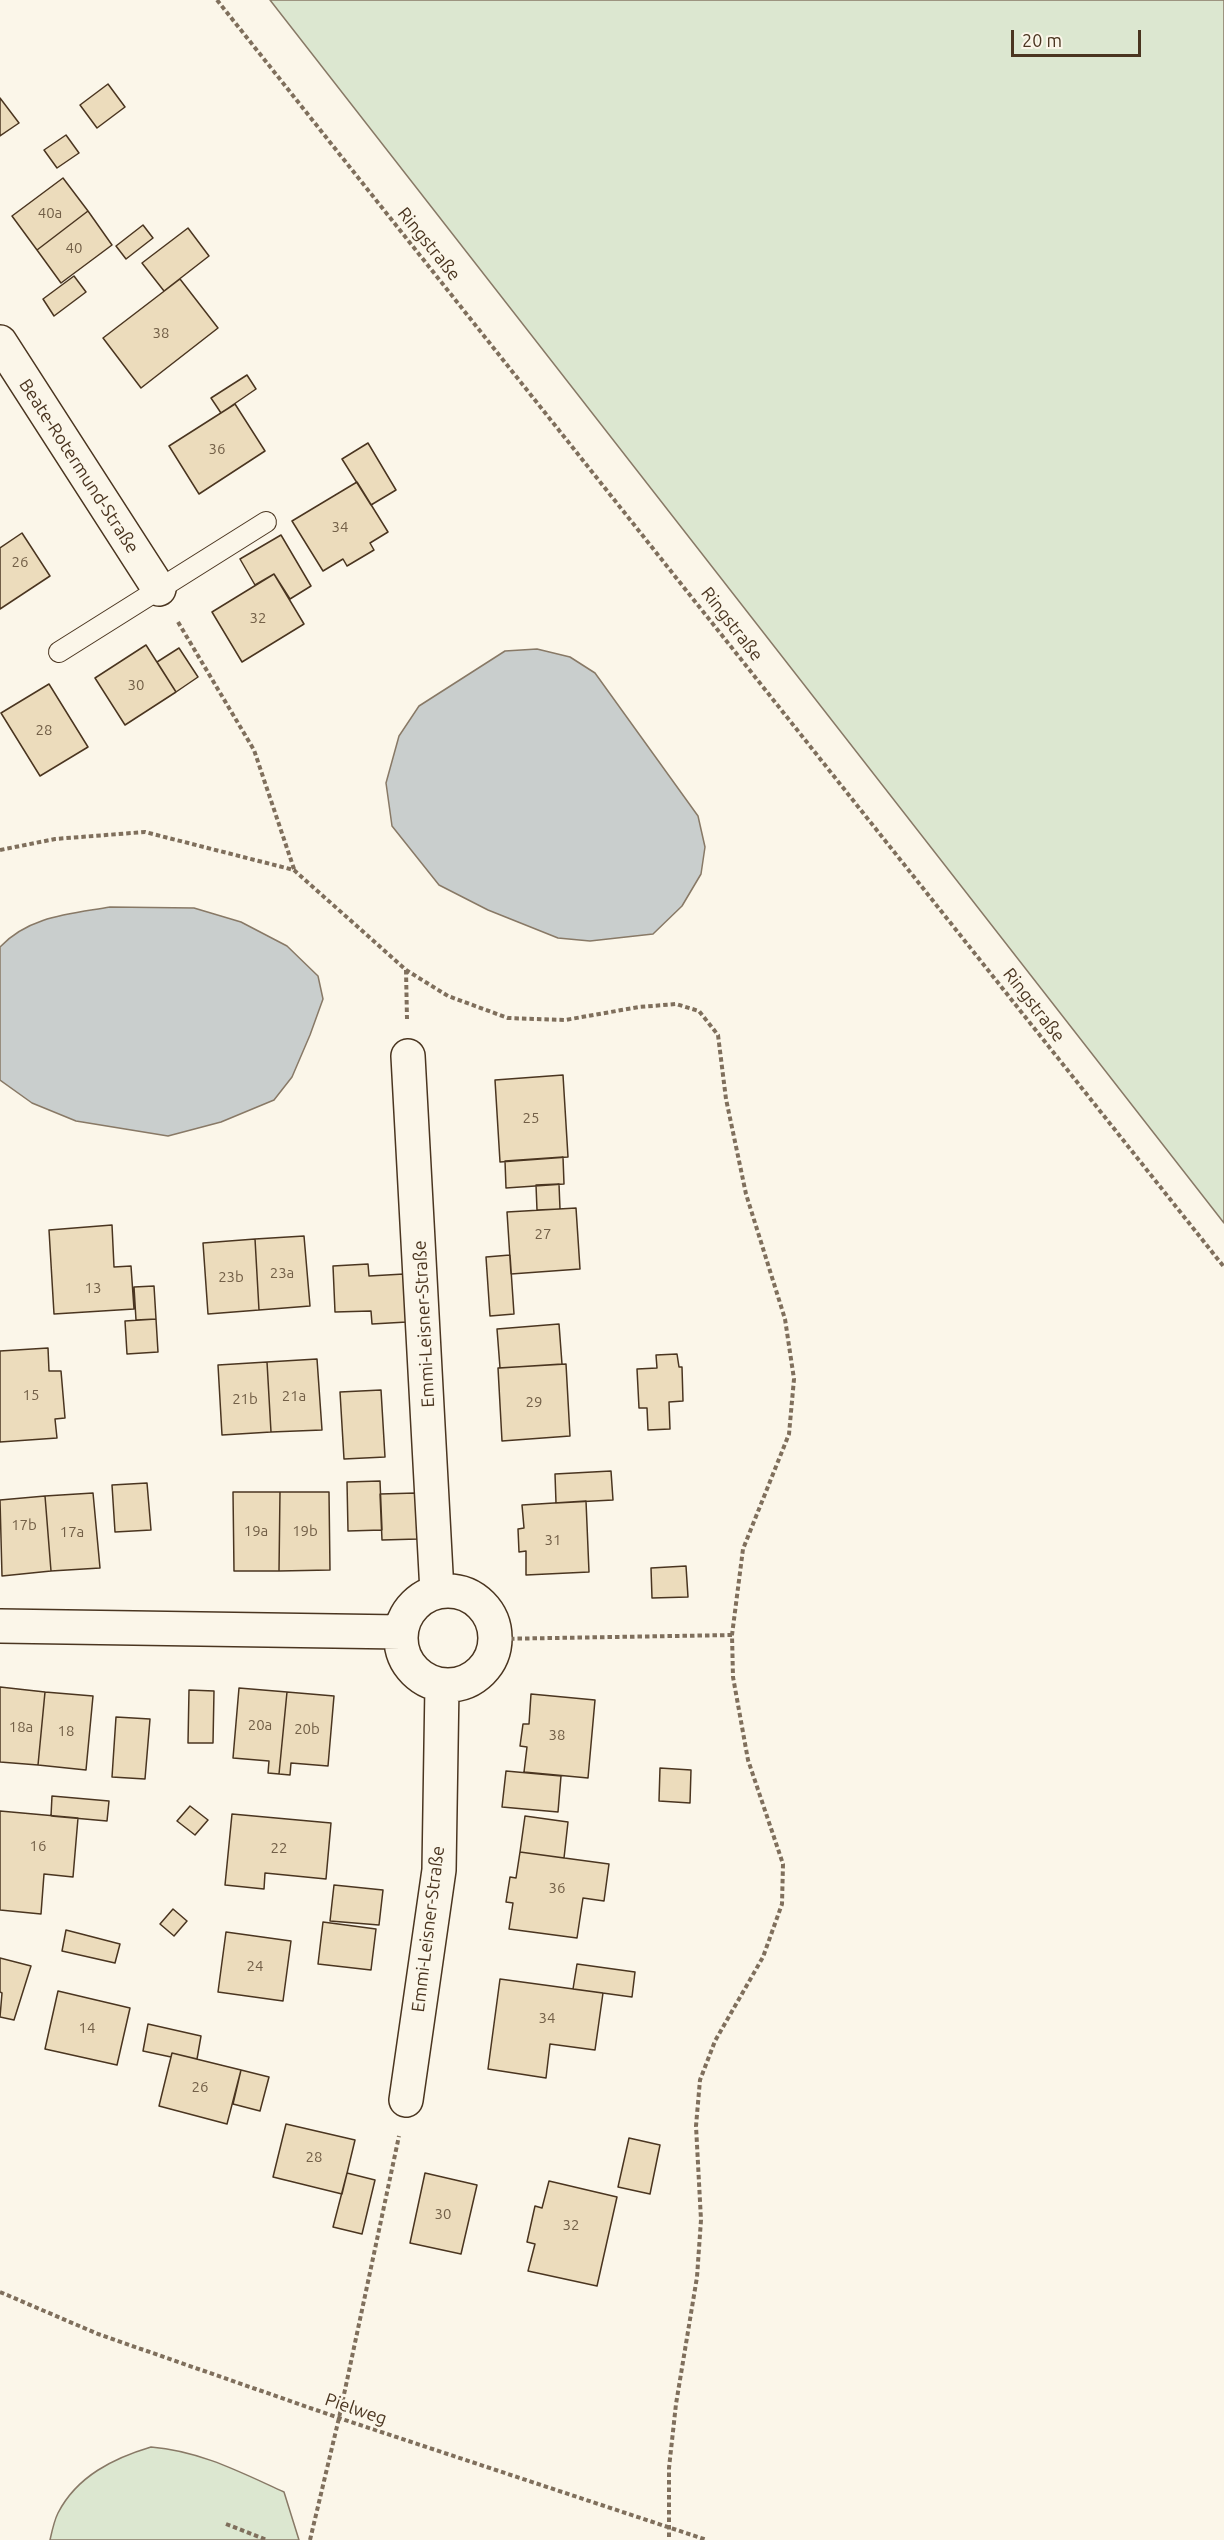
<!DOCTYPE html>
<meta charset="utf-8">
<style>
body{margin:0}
#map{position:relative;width:1224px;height:2540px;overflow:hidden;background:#fbf6e9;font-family:Ubuntu,sans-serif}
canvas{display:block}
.scale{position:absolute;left:1011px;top:30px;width:130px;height:27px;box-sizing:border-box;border:3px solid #4a3520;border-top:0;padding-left:8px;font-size:18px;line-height:21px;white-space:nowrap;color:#4a3520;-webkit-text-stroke:4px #fbf6e9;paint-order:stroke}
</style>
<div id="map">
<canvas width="1224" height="2540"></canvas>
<div class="scale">20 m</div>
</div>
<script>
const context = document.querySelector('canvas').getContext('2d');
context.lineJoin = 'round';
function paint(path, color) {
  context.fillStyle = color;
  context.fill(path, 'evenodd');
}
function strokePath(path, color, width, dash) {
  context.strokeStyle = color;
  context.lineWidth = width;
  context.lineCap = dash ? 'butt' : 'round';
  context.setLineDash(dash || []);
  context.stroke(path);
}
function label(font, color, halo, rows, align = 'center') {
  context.font = font + ' Ubuntu,sans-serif';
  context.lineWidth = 4.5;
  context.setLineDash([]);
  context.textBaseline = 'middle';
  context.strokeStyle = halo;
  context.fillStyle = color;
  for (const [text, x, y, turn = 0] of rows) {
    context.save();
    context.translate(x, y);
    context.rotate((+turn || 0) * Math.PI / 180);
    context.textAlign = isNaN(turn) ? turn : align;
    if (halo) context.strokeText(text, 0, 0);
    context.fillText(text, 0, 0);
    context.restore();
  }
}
const green = new Path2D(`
 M270,0H1224V1223Z
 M151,2447C200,2451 240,2472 284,2492L299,2540H50C52,2531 54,2521 58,2513C77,2476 114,2458 151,2447Z`);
const water = new Path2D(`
 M537,649L570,657L595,673L698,816L705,847L701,874L682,906L653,934L590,941L558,938L488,910L439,885L392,826L386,783L399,736L419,706L505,651Z
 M110,907L194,908L241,922L287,946L318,976L323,999L310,1035L292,1077L274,1100L221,1122L168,1136L76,1121L32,1103L0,1080V947C29,916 70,914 110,907Z`);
const building = new Path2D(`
 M108,84L125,107L97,128L80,105Z
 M0,98L19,123L0,136Z
 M66,135L79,153L57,168L44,150Z
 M63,178L88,211L37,250L12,216Z
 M88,211L112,245L61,283L37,250Z
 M143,225L153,238L126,259L116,246Z
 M188,228L209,256L164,291L142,263Z
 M74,276L86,292L54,316L43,299Z
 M180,279L218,328L141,388L103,338Z
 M247,375L256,389L221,413L211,398Z
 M235,404L265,451L199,494L169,446Z
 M368,443L396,490L371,505L342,459Z
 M357,482L388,532L370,543L374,550L347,566L343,559L323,571L292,521Z
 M22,533L50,576L0,609V548Z
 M281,535L311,586L290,599L274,574L255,585L240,559Z
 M274,574L304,624L242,662L212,612Z
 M146,645L176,692L125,725L95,678Z
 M179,648L198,677L176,692L157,662Z
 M49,684L88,747L40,776L1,713Z
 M563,1075L568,1157L500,1162L495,1080Z
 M563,1157L564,1184L506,1188L505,1161Z
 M559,1184L560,1209L537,1210L536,1185Z
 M576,1208L580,1269L511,1274L507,1212Z
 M112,1225L114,1267L131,1266L134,1309L54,1314L49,1230Z
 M304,1236L310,1306L259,1310L255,1239Z
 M255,1239L259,1310L208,1314L203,1243Z
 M510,1255L514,1314L490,1316L486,1257Z
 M368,1264L369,1276L404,1274L407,1322L372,1324L371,1311L335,1312L333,1266Z
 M154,1286L156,1319L136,1320L134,1287Z
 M156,1319L158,1352L127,1354L125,1321Z
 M559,1324L562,1364L500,1368L497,1329Z
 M48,1348L49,1371H61L65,1418L55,1419L57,1438L0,1442V1351Z
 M677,1354L679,1367H682L683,1401L669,1402L670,1429L648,1430L647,1408H639L637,1369L657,1368L656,1355Z
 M317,1359L322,1430L271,1432L267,1362Z
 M267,1362L271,1432L222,1435L218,1365Z
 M566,1364L570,1436L502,1441L498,1368Z
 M381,1390L385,1457L344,1459L340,1392Z
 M611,1471L613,1500L556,1503L555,1474Z
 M380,1481L382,1530L348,1531L347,1482Z
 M147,1483L151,1530L115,1532L112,1485Z
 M233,1492H280L279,1571H234Z
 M280,1492H329L330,1570L279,1571Z
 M93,1493L100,1568L51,1571L45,1496Z
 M416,1493L418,1539L382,1540L380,1494Z
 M45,1496L51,1571L2,1576L0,1500Z
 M586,1501L589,1572L526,1575V1551L519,1552L518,1529L524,1528L522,1505Z
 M686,1566L688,1597L652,1598L651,1568Z
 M0,1687L45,1692L38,1765L0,1762Z
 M239,1688L287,1692L279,1774L268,1773L269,1761L233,1758Z
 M189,1690L214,1691L213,1743H188Z
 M45,1692L93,1696L86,1770L38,1765Z
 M287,1692L334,1696L328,1766L291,1763L290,1775L279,1774Z
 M531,1694L595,1700L588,1778L524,1772L527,1747L520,1746L523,1724H529Z
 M116,1717L150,1719L145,1779L112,1777Z
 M660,1768L691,1770L690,1803L659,1801Z
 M506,1771L561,1776L558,1812L502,1807Z
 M52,1796L109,1801L107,1821L51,1816Z
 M190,1806L208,1820L195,1835L177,1821Z
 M0,1811L78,1818L73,1877L44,1874L41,1914L0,1910Z
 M232,1814L331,1823L326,1879L265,1873L264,1889L225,1885Z
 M525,1816L568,1822L564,1858L520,1852Z
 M520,1852L609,1864L604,1901L583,1898L577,1938L509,1929L513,1903L506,1902L510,1877L516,1878Z
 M334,1885L383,1890L379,1925L330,1921Z
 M173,1909L187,1921L174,1936L160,1924Z
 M323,1922L376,1929L371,1970L318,1964Z
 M66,1930L120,1944L115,1963L62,1951Z
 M226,1932L291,1941L283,2001L218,1992Z
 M0,1958L31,1966L14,2020L0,2017L2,1993L0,1992Z
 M577,1964L635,1972L632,1997L573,1989Z
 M500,1979L603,1993L595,2050L550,2044L546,2078L488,2069Z
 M58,1991L130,2008L117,2065L45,2049Z
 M148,2024L201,2036L197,2059L172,2053L171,2057L143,2051Z
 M172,2053L241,2070L227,2124L159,2106Z
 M241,2070L269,2077L260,2111L233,2104Z
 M286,2124L355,2140L342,2194L273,2177Z
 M629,2138L660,2145L650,2194L618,2187Z
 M347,2173L375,2180L362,2234L333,2227Z
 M425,2173L477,2185L461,2254L410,2243Z
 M549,2181L617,2197L597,2286L528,2271L535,2244L527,2242L535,2206L542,2208Z`);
const path = new Path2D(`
 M217,0L1224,1267
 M178,622L254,750L294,869
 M0,850L55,839L145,832L294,870L406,970L448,996L508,1018L565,1020L639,1007L676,1004L699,1011L718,1035L726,1099L746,1194L785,1319L794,1379L789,1434L743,1549L732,1635L733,1677L748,1760L783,1864L782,1904L763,1957L715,2041L700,2080L696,2126L701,2220L697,2277L676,2404L669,2468V2540
 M406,970L407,1019
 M495,1639L732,1635
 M0,2292L98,2334L339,2418L707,2540
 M226,2524L267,2540
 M310,2540L339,2418L399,2136`);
const lane = new Path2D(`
 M59,652L266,522`);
const street = new Path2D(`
 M0,342L159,589
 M408,1056L437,1592
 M401 1638a47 47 0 1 1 94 0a47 47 0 1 1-94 0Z
 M0,1626L401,1632
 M406,2100L439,1870L442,1685`);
const numberNames = [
 ["40a",50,213],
 ["40",74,248],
 ["38",161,333],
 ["36",217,449],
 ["34",340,527],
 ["26",20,562],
 ["32",258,618],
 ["30",136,685],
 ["28",44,730],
 ["25",531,1118],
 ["27",543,1234],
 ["23a",282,1273],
 ["23b",231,1277],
 ["13",93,1288],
 ["15",31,1395],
 ["21a",294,1396],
 ["21b",245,1399],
 ["29",534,1402],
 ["17b",24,1525],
 ["19a",256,1531],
 ["19b",305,1531],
 ["17a",72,1532],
 ["31",553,1540],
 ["20a",260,1725],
 ["18a",21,1727],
 ["20b",307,1729],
 ["18",66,1731],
 ["38",557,1735],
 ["16",38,1846],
 ["22",279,1848],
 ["36",557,1888],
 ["24",255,1966],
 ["34",547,2018],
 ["14",87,2028],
 ["26",200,2087],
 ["28",314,2157],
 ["30",443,2214],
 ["32",571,2225]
];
const streetNames = [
 ["Ringstraße",429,244,51],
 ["Beate-Rotermund-Straße",79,466,57],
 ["Ringstraße",732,624,52],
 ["Ringstraße",1034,1005,52],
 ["Emmi-Leisner-Straße",424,1324,-93],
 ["Emmi-Leisner-Straße",428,1929,-83],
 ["Pielweg",356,2409,19]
];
paint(green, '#dce7d0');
strokePath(green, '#887966', 1.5);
paint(water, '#c9cecd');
strokePath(water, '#887966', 1.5);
paint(building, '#ecdcbc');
strokePath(building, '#4a3520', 1.5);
strokePath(lane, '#4a3520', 22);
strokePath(street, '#4a3520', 36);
strokePath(path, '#7f6f5c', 4, [4.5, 3]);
strokePath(lane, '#fbf6e9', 20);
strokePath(street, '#fbf6e9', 33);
label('15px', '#725f47', null, numberNames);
label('18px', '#4a3520', '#fbf6e9', streetNames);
</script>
